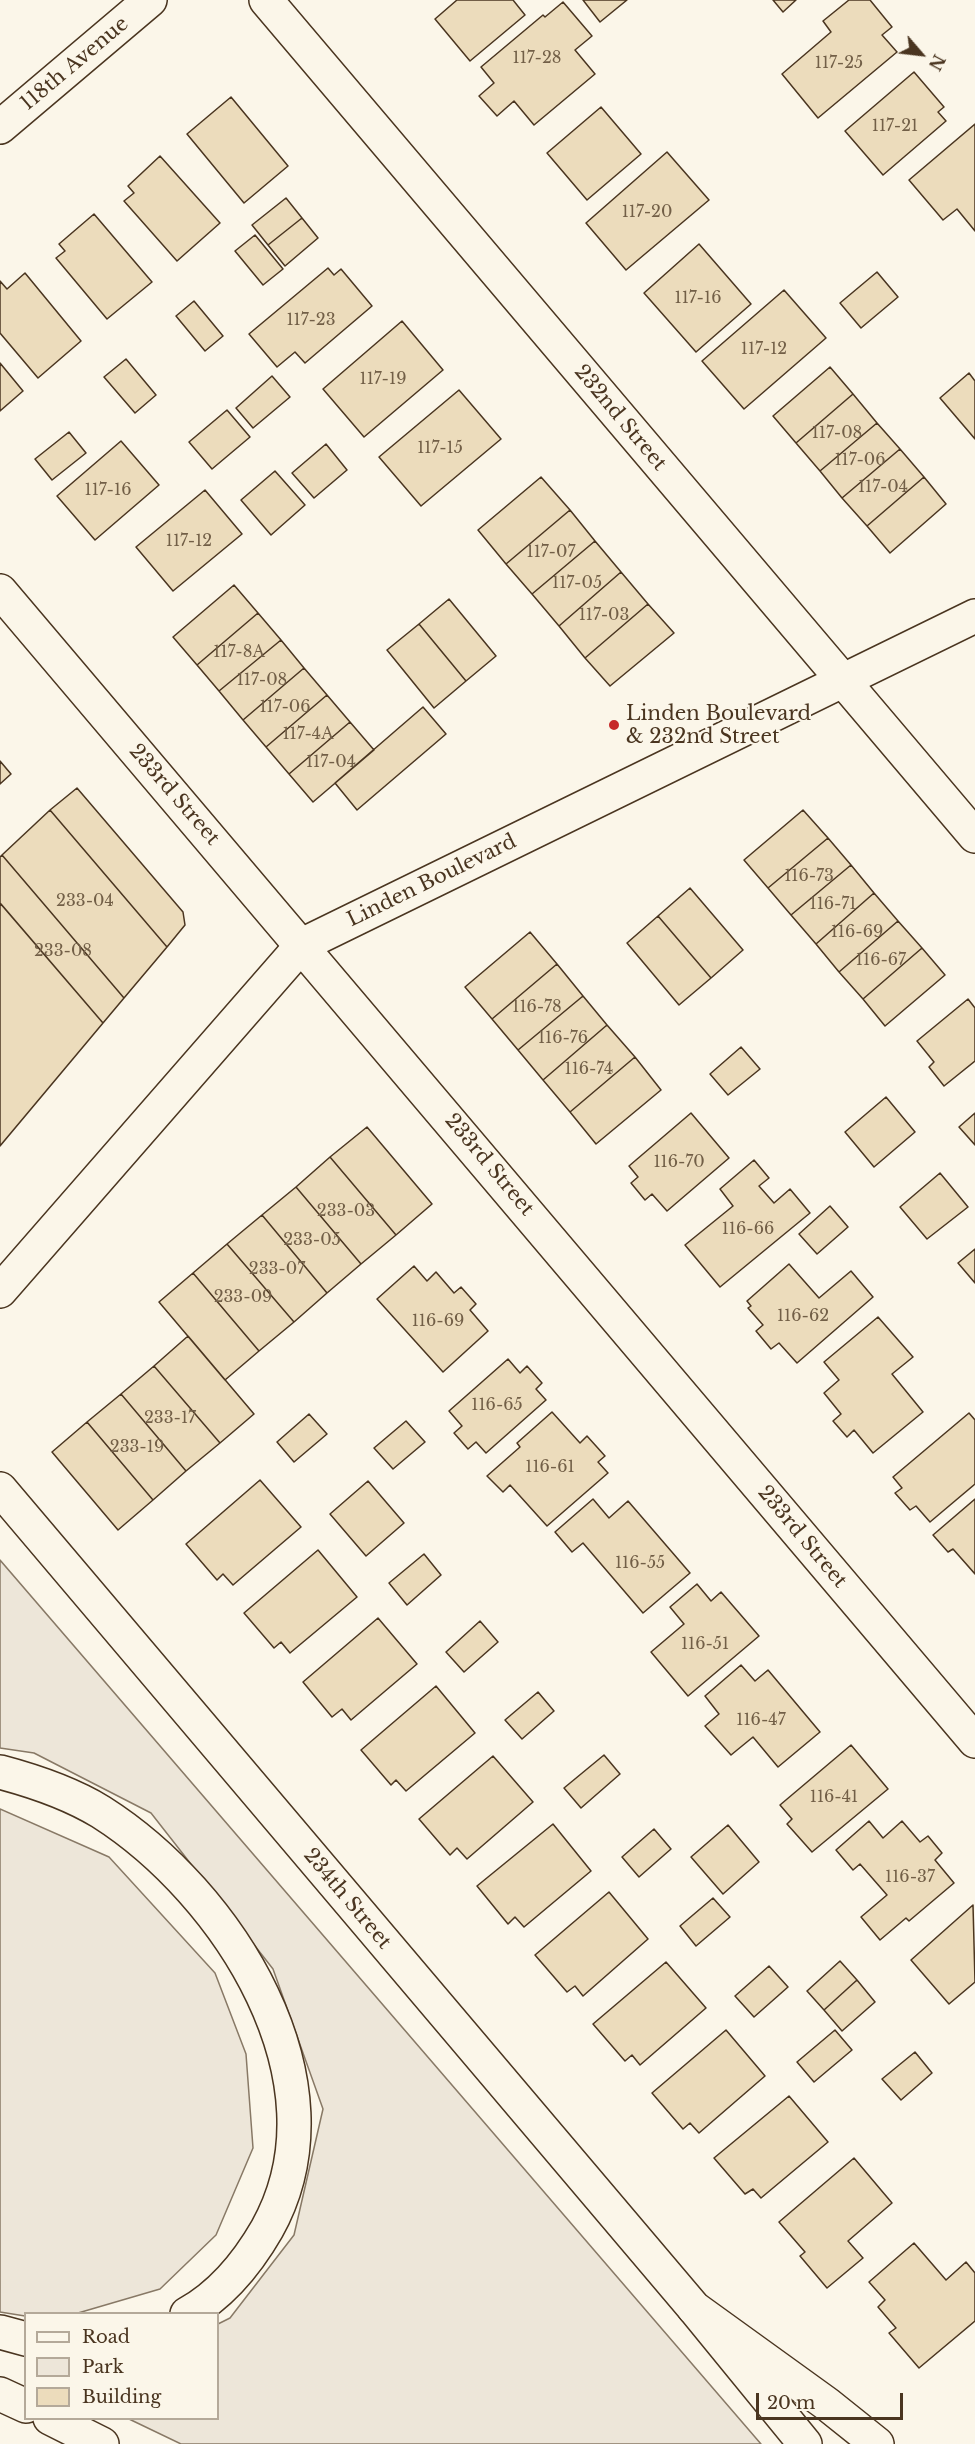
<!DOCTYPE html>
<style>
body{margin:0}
#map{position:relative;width:975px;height:2444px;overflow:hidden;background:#fbf6e9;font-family:"Libre Baskerville",serif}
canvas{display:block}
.legend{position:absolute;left:24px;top:2312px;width:195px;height:108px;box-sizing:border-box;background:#fbf6e9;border:2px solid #b4a999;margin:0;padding:8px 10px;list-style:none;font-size:18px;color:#4a3520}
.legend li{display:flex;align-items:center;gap:12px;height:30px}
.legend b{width:30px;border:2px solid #b4a999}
.north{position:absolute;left:891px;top:24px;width:60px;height:60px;-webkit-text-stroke:4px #fbf6e9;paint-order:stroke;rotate:118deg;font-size:16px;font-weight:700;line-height:24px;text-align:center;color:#4a3520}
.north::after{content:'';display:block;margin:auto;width:21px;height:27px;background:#4a3520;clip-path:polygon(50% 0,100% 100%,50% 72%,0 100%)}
.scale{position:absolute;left:756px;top:2393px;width:147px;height:27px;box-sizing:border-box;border:3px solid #4a3520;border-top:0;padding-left:8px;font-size:18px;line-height:21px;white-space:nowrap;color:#4a3520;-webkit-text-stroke:4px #fbf6e9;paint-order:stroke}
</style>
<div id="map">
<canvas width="975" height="2444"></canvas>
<ul class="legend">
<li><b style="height:8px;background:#fbf6e9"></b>Road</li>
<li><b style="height:16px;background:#ede6d9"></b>Park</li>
<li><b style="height:16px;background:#ecdcbc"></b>Building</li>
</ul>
<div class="north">N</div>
<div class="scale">20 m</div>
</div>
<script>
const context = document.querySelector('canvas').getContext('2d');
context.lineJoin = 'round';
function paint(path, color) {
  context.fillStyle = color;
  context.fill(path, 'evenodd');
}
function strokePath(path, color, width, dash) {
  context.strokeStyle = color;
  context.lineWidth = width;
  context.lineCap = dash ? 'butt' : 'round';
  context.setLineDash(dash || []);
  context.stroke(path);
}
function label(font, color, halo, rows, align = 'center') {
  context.font = font + ' "Libre Baskerville",serif';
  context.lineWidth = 4.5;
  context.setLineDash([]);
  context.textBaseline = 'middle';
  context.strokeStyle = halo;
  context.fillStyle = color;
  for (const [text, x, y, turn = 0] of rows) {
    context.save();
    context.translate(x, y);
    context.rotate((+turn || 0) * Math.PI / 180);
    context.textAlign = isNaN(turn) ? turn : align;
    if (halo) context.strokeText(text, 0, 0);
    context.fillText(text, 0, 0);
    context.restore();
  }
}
const green = new Path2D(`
 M0,1560L761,2444H181L129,2419L218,2418V2324L230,2318L294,2235L323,2109L273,1969L151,1813L34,1753L0,1748Z
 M0,1809L109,1857L215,1973L246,2054L253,2148L216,2235L160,2289L78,2313L26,2314L25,2316L0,2312Z`);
const building = new Path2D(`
 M457,0H513L525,15L470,61L435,19Z
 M583,0H627L600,22Z
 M773,0H796L783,12Z
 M849,0H870L892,27L882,35L897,52L818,118L782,74L831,32L823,21Z
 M563,2L592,36L575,50L595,74L534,125L514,101L497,116L479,96L494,83L481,67L543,15L545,17Z
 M914,72L944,107L938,112L946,121L883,175L845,131Z
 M231,97L288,166L244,203L187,134Z
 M601,107L641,154L587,200L547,153Z
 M975,124V231L957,209L943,220L909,180Z
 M667,152L709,200L626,270L586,223Z
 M160,156L220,223L177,261L124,201L134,193L128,186Z
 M286,198L302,218L268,245L252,225Z
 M94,214L152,282L107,319L56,258L65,251L59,244Z
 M302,218L318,238L285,266L268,245Z
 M255,235L283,269L263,285L235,251Z
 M699,244L751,304L696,352L644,293Z
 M328,268L334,275L341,269L372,306L305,363L295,352L277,367L249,334Z
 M877,272L898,297L861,328L840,303Z
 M25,273L81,341L38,378L0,333V281L7,289Z
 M784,290L826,338L744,409L702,361Z
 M194,301L223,336L205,351L176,316Z
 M402,321L443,370L364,437L323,389Z
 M126,359L156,395L135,413L104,377Z
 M0,363L23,391L0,411Z
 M830,367L853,394L796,443L773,416Z
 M969,373L975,381V439L940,398Z
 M272,376L290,397L253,428L236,408Z
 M459,390L501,439L421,506L379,457Z
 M853,394L877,423L820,471L796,443Z
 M227,410L250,437L212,469L189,442Z
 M877,423L900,449L842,498L820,471Z
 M69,432L86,453L52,480L35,459Z
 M121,441L159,485L95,540L57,496Z
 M326,444L347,470L314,498L292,473Z
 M900,449L924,477L867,526L842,498Z
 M275,471L305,505L271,535L241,500Z
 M541,477L570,510L506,564L478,530Z
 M924,477L946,504L890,553L867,526Z
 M205,490L242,534L173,591L136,547Z
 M570,510L595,541L532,594L506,564Z
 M595,541L621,572L559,626L532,594Z
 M621,572L648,604L585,658L559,626Z
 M234,585L258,613L197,665L173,637Z
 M449,599L496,656L466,681L419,624Z
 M648,604L674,633L610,686L585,658Z
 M258,613L281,640L219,691L197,665Z
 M419,624L466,681L434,708L387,650Z
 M281,640L304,668L243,720L219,691Z
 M304,668L327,695L266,747L243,720Z
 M327,695L350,722L289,774L266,747Z
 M423,707L446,734L357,810L335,783Z
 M350,722L374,750L313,802L289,774Z
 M0,761L11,774L0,784Z
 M77,788L183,912L185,925L167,947L50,810Z
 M50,810L167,947L124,998L2,855Z
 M803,810L828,838L768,888L744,860Z
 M828,838L851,865L791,915L768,888Z
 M2,855L124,998L103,1023L0,903V857Z
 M851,865L874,893L816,944L791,915Z
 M690,888L743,950L711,978L658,916Z
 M874,893L898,921L839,972L816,944Z
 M1,904L103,1023L0,1146V906Z
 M658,916L711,978L679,1005L627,943Z
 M898,921L922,948L863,999L839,972Z
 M530,932L557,964L492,1019L465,987Z
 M922,948L945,975L885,1026L863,999Z
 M557,964L583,996L518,1050L492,1019Z
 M583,996L607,1025L543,1080L518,1050Z
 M968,999L975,1008V1061L944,1086L929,1067L934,1062L917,1041Z
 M607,1025L635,1057L570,1112L543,1080Z
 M741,1047L760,1069L728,1095L710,1074Z
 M635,1057L661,1090L596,1144L570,1112Z
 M886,1097L915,1132L874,1167L845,1132Z
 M691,1113L729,1158L667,1211L652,1194L645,1200L631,1183L638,1177L629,1166Z
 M975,1113V1145L959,1127Z
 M367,1127L432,1204L396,1235L330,1157Z
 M330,1157L396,1235L361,1264L296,1187Z
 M754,1160L769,1178L759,1186L774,1203L790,1189L810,1213L720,1287L685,1245L733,1206L720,1189Z
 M940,1173L968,1207L927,1239L900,1207Z
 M296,1187L361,1264L327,1293L262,1215Z
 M830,1206L848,1227L817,1254L799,1234Z
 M262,1215L327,1293L294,1322L227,1244Z
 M227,1244L294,1322L259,1351L193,1273Z
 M975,1249V1283L958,1263Z
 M789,1264L819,1298L851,1271L873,1297L797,1363L779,1343L771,1349L756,1331L763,1325L748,1308L751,1306L747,1301Z
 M414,1266L427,1281L436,1272L454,1293L461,1287L476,1304L470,1310L488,1331L443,1372L377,1299Z
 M193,1273L259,1351L225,1380L159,1302Z
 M878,1317L913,1357L892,1374L923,1412L873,1453L854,1430L847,1437L833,1421L841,1414L824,1393L839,1380L824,1362Z
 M188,1336L254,1414L220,1443L154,1366Z
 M508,1359L520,1373L527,1366L542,1383L536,1389L546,1400L486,1453L476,1442L468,1449L454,1433L462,1426L449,1411Z
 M154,1366L220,1443L186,1471L121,1394Z
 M121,1394L186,1471L153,1500L87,1422Z
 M552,1412L580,1443L587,1436L605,1456L598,1462L608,1473L547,1526L510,1485L503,1492L487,1476L520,1447L517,1443Z
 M969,1413L975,1420V1484L930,1522L916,1506L910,1510L895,1493L902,1488L893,1477Z
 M309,1414L327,1434L294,1462L277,1442Z
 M406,1421L425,1442L393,1469L374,1448Z
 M87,1422L153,1500L118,1530L52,1452Z
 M260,1480L301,1527L233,1585L223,1574L217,1580L186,1544Z
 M368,1481L404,1523L366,1556L330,1514Z
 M593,1499L609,1518L628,1501L690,1573L643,1613L583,1543L572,1552L555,1532Z
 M975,1499V1574L953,1549L948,1552L933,1535Z
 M318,1550L357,1597L290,1653L281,1642L274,1648L244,1613Z
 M424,1554L441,1575L407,1605L389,1583Z
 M697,1584L711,1601L721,1592L759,1636L688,1696L651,1652L684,1624L670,1607Z
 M378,1618L417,1664L351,1720L342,1709L332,1717L303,1682Z
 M480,1621L498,1642L464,1672L446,1652Z
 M741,1665L755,1681L768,1670L820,1732L778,1767L753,1737L731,1755L705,1726L719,1714L705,1696Z
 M436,1686L475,1733L406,1791L396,1780L391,1785L361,1750Z
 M538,1692L554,1711L522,1739L505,1720Z
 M851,1745L888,1789L812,1852L787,1824L792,1819L780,1805Z
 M604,1755L620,1774L581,1808L564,1788Z
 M493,1756L533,1802L467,1859L457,1848L450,1855L419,1819Z
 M869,1821L883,1838L902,1821L920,1842L928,1836L942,1853L935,1860L954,1883L909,1921L906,1918L880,1940L861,1917L887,1895L860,1864L853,1870L836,1850Z
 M553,1824L591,1871L524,1927L515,1917L508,1924L477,1886Z
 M728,1825L759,1862L723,1894L691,1857Z
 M654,1829L671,1849L639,1877L622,1857Z
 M609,1892L648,1939L583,1996L575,1986L567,1992L535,1955Z
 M713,1898L730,1917L696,1946L680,1926Z
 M973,1905L975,1982L949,2004L911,1960Z
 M840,1961L857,1980L824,2010L807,1991Z
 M666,1962L706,2008L640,2065L632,2055L625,2061L593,2024Z
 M769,1966L788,1987L754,2017L735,1996Z
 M857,1980L875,2002L842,2031L824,2010Z
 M726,2030L765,2076L699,2133L690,2123L683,2129L652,2093Z
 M835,2030L852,2050L814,2082L797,2062Z
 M915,2052L932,2073L901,2100L882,2079Z
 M789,2096L828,2142L761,2198L753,2189L745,2194L714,2158Z
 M854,2158L892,2203L848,2241L863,2258L827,2288L800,2256L805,2252L779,2222Z
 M914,2243L946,2280L966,2262L975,2273V2321L919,2368L889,2333L896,2328L878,2307L885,2300L869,2282Z`);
const street = new Path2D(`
 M266,0L975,836
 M0,127L150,0
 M0,591L975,1741
 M0,1489L694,2308L827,2404L877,2444`);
const secondary = new Path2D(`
 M0,1291L302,945L975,616`);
const highway = new Path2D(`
 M0,1772C34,1781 70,1793 101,1812C227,1892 350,2081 267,2229C248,2262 221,2295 187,2314
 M694,2308L805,2444
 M0,2332L26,2339
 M0,2394L26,2406
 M50,2418L102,2444`);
const markers = [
 [614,725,6,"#c62828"]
];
const numberNames = [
 ["117-28",537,58],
 ["117-25",839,63],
 ["117-21",895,126],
 ["117-20",647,212],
 ["117-16",698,298],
 ["117-23",311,320],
 ["117-12",764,349],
 ["117-19",383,379],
 ["117-08",837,433],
 ["117-15",440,448],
 ["117-06",860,460],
 ["117-04",883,487],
 ["117-16",108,490],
 ["117-12",189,541],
 ["117-07",551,552],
 ["117-05",577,583],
 ["117-03",604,615],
 ["117-8A",239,652],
 ["117-08",262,680],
 ["117-06",285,707],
 ["117-4A",308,734],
 ["117-04",331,762],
 ["116-73",809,876],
 ["233-04",85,901],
 ["116-71",833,904],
 ["116-69",857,932],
 ["233-08",63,951],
 ["116-67",881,960],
 ["116-78",537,1007],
 ["116-76",563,1038],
 ["116-74",589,1069],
 ["116-70",679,1162],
 ["233-03",346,1211],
 ["116-66",748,1229],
 ["233-05",312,1240],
 ["233-07",277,1269],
 ["233-09",243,1297],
 ["116-62",803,1316],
 ["116-69",438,1321],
 ["116-65",497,1405],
 ["233-17",170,1418],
 ["233-19",137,1447],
 ["116-61",550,1467],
 ["116-55",640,1563],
 ["116-51",705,1644],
 ["116-47",761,1720],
 ["116-41",834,1797],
 ["116-37",910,1877]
];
const streetNames = [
 ["118th Avenue",75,64,-40],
 ["232nd Street",620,418,50],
 ["233rd Street",174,795,49],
 ["Linden Boulevard",432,881,-26],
 ["233rd Street",489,1165,50],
 ["233rd Street",802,1537,50],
 ["234th Street",347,1899,50]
];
const poiNames = [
 ["Linden Boulevard",626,714],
 ["& 232nd Street",626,737]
];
paint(green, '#ede6d9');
strokePath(green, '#887966', 1.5);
paint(building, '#ecdcbc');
strokePath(building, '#4a3520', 1.5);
strokePath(street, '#4a3520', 36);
strokePath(secondary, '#4a3520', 36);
strokePath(highway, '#4a3520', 36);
strokePath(street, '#fbf6e9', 33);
strokePath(secondary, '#fbf6e9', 33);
strokePath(highway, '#fbf6e9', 33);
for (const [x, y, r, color] of markers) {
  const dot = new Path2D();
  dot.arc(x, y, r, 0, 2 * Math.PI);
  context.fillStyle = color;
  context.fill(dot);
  strokePath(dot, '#fbf6e9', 2);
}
label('16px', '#725f47', null, numberNames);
label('20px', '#4a3520', '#fbf6e9', streetNames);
label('20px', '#4a3520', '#fbf6e9', poiNames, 'left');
</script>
